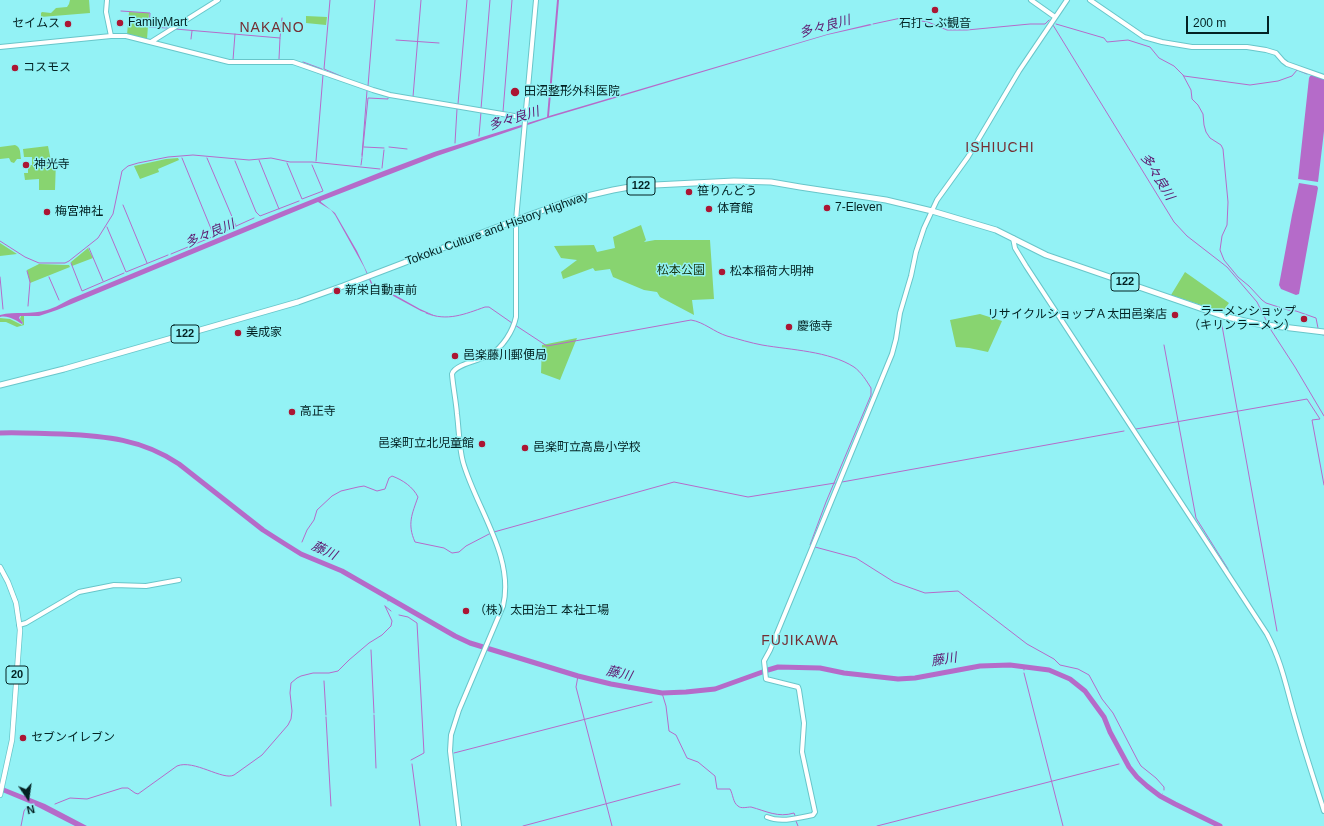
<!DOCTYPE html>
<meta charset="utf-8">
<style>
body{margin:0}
#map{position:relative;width:1324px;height:826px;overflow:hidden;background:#93f2f5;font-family:Helvetica,sans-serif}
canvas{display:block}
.north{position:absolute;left:8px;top:778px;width:40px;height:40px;-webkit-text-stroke:3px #93f2f5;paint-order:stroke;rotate:167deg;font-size:11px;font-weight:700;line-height:16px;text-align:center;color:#032223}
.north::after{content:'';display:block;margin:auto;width:14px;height:18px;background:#032223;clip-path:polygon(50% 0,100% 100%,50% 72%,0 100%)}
.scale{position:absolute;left:1186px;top:16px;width:83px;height:18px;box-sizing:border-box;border:2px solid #032223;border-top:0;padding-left:5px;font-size:12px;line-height:14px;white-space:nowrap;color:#032223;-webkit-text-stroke:3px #93f2f5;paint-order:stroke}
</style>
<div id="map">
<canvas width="1324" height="826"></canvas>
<div class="north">N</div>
<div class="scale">200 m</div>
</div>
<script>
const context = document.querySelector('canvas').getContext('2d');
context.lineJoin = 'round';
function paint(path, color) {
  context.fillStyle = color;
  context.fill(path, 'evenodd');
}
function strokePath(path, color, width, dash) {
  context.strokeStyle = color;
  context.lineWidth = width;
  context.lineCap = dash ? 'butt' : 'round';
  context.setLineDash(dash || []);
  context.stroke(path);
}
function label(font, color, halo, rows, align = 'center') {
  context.font = font + ' Helvetica,"Noto Sans JP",sans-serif';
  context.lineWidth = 3;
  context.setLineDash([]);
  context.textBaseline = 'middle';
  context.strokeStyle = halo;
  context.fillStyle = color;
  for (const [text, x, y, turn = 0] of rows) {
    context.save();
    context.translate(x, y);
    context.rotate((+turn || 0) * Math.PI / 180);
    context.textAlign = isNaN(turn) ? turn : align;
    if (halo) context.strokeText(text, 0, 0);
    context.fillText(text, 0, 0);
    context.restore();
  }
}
const green = new Path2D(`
 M70,0H89L90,13L41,17V13L42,12L51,13L56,8L67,7L69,4Z
 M129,12L149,13L147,39L127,35Z
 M306,16L327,17L326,25L306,23Z
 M15,145C21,147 20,153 21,159H17L14,163L11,162L9,158L0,159V147Z
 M48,146L51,161L56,160L55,190H39V179L25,180L24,173H28V165H32V157H24L23,149Z
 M178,158L179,160L158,169L159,172L140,179L134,166L166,159Z
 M641,225L646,240L644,242L655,240H710L714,299L692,300L694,315L660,297L657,292L644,290L613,277L610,269L595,271L593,268L563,279L561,272L577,260L561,258L554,246L594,245L597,252L615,248L613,237Z
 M0,243L17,254L0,256Z
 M88,248L93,258L72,266L71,262Z
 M39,264L65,265H69L70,267L30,283L27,270Z
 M1185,272L1229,303L1222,312L1171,295Z
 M980,314L1002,321L988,352L969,348L956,347L950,320Z
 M21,316H24V325L17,327L6,322H0V318L10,319L22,325L23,323L20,319Z
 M577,338L560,380L541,373L542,345Z`);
const water = new Path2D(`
 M557,0H559L549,116L828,34L870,24L872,25L827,35L548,118L437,156L321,201V202L335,213L357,251L373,285L386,290L420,309L438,317L421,311L371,284L364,267L335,215L331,210L318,202L57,310L39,316H20L19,318L23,323L22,324C15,320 8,315 0,317V315C15,311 32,315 47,310C55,308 64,302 73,298L283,211L381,172L434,152L547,117Z
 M1312,75L1324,78V131L1318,182L1298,179L1309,78L1310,76Z
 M1299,183L1317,186L1318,188L1299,294L1296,295L1281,289L1279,285L1292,215Z
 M0,786L45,804L87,826H75L36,806L0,791Z`);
const stream = new Path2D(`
 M330,0L324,69L343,77
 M121,11L150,13L149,27L168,28
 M873,24L901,18L928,22L947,30H967L1030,24H1045L1049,20
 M1056,24L1104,38L1107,42L1128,40L1150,47L1159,58L1174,66L1184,76L1250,85L1278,81L1292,76L1297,70L1307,74
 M1053,25L1174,222L1187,236L1227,267L1257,302L1266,320
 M175,29L280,38L279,59
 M280,38L282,18
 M191,39L192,31
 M396,40L439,43
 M233,60L235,34
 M303,62L322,69
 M311,70L323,75L316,161
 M1183,75L1191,90L1192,99L1198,105L1203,114L1204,125L1206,132L1210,138L1221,145L1223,149L1228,202L1227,225L1222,236L1220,250L1224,260L1238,277L1249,286L1262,300L1266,303L1288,310L1296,311L1316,318L1318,328
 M368,86L375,0
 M413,97L421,0
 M458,104L467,0
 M481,109L490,0
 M503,112L512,0
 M479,136L481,112
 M455,143L457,109
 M364,147L384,148
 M389,147L407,149
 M362,155L367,91
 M362,157L368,98L388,99V98
 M182,158L214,236L254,218
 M207,158L236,226
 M259,160L279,209
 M235,161L256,212L260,216L299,201
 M287,163L302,199L323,191L312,165
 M361,165L362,158
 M382,168L384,150
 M123,205L147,263
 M107,227L126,272L168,255
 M0,241L25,257L39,263H65L69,261L98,238L113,214L122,171L128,166L138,163L168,157L193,155L249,160L271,158L290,162H312L380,169
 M89,248L103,281
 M171,254L212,237
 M71,263L82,291L124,273
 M27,271L30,282L28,306
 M0,277L3,309
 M49,277L59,300
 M380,289L387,292
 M426,313C447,322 465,314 485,307H489L512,323
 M1221,320L1277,631
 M515,325L547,346L691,320C704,322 714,332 727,336C738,339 751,343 762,345C791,350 829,351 854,367C861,372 866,380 871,388V395L826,502L810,545L812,546
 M1269,327L1295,367L1324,416
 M1319,334L1324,335
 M1164,345L1196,518L1228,569
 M1136,429L1307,399L1320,419L1312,420L1324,485
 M842,482L1124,431
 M494,532L674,482L748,497L835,483
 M302,542L307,530L314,520L317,510L332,496L341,491L358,487L364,486L377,491L385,489L389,478L392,476C403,480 413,487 418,497C412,514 407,524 415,542L444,548L452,553L459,552L466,546L491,533
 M815,547L856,558L894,582L925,593L958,591L1027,644L1054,659L1060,665L1078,669L1089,675L1102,699L1113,713L1138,761L1141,766L1156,778L1164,787V790
 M388,601V597
 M385,606L391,611
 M399,615L408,617L417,623L424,753L411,760
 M371,650L374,713
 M1024,670V666
 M1024,673L1063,826
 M578,676L576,687L612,826
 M324,681L326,715
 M662,693L666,706L669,731L676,735L687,758L698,762L715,776L717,789H730C733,794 733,803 738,806C741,809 747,807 751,807C766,811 778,818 794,813L796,818
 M374,715L376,768
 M326,717L331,806
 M454,753L652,702
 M412,764L420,826
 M1160,796L1162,794
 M55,804L70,798L87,799L122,788H128L135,793L138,794L177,766C194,759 223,781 234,775L262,755L288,725L291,719L292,711L290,693L291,683L297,678L301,676L313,673H329L338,671L349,660L369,643L382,635L391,626L392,621L385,606
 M796,821L798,826
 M21,826L24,811L26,808
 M523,826L680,784
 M877,826L1119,764`);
const river = new Path2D(`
 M0,433C21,432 41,434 62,434C105,436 142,439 179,464L263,530L285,544L301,554L342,571L455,636L470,643L578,676L611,684L662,693L686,692L715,689L768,670L778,667L820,668L844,673L898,679L915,678L980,666L1010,665L1049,670L1070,679L1085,691L1104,717L1110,732L1129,767L1137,777L1147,786L1160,796L1175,804L1220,826`);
const secondary = new Path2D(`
 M107,0L106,12L111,36
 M1031,0L1055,17
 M1090,0L1144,37L1162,42L1192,47H1247L1266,50L1276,53L1283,61L1287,64L1324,77
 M151,42L218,0
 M0,47L111,36H126L229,62H293L373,90L390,95L526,118
 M1013,238L1015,248L1026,266L1267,634C1283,664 1287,692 1297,724C1305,753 1315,782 1324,811
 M19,625L26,623L79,592L114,585L146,586L179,580
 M767,817C781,823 798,818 813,815L815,812L802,752L804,723L799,690L798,687L766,679L764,661L770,650L892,354L896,339L900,313L911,276L916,252L924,228L937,200L968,157L1019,71L1067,0
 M459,826L450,751L451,735L459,710L503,606C515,557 476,508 463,462C459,447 459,430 457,414C456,401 453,387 452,374C455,364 481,360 490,355C503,347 513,331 516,317V220L536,0`);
const primary = new Path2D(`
 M0,567L8,582L16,603L20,630L12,740L0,795`);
const highway = new Path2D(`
 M0,385L64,369L298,302L343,286L516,220L574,199L613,190L635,186L734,181L771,182L800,187L886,200L932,211L996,230L1046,255L1223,316L1258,324L1324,332`);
const markers = [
 [935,10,4,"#ab1633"],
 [120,23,4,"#ab1633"],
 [68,24,4,"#ab1633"],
 [15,68,4,"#ab1633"],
 [515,92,5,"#ab1633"],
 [26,165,4,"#ab1633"],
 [689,192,4,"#ab1633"],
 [827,208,4,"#ab1633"],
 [709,209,4,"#ab1633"],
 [47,212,4,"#ab1633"],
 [722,272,4,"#ab1633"],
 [337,291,4,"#ab1633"],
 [1175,315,4,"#ab1633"],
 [1304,319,4,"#ab1633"],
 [789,327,4,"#ab1633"],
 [238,333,4,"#ab1633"],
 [455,356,4,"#ab1633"],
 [292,412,4,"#ab1633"],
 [482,444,4,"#ab1633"],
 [525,448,4,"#ab1633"],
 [466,611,4,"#ab1633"],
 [23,738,4,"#ab1633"]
];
const shields = [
 [641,186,28],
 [1125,282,28],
 [185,334,28],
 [17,675,22]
];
const shieldNames = [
 ["122",641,186],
 ["122",1125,282],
 ["122",185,334],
 ["20",17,675]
];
const poiNames = [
 ["FamilyMart",128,23],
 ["セイムス",60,24,"right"],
 ["石打こぶ観音",935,24,"center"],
 ["コスモス",23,68],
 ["田沼整形外科医院",524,92],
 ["神光寺",34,165],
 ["笹りんどう",697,192],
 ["7-Eleven",835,208],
 ["体育館",717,209],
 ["梅宮神社",55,212],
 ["松本稲荷大明神",730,272],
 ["新栄自動車前",345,291],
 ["ラーメンショップ",1296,312,"right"],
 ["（キリンラーメン）",1296,326,"right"],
 ["リサイクルショップＡ太田邑楽店",1167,315,"right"],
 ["慶徳寺",797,327],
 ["美成家",246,333],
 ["邑楽藤川郵便局",463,356],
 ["高正寺",300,412],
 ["邑楽町立北児童館",474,444,"right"],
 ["邑楽町立高島小学校",533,448],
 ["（株）太田治工 本社工場",474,611],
 ["セブンイレブン",31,738]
];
const streetNames = [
 ["Tokoku Culture and History Highway",497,229,-20]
];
const parkNames = [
 ["松本公園",681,271]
];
const waterNames = [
 ["多々良川",825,27,-15],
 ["多々良川",514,119,-17],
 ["多々良川",1157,177,58],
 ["多々良川",210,234,-23],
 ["藤川",324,551,25],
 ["藤川",944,660,-9],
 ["藤川",619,674,13]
];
const quarterNames = [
 ["NAKANO",272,28],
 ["ISHIUCHI",1000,148],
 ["FUJIKAWA",800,641]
];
paint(green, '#88d470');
paint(water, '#b56bc9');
strokePath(stream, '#b56bc9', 1);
strokePath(river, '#b56bc9', 5);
strokePath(secondary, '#68c6ca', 6);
strokePath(primary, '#68c6ca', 6);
strokePath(highway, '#68c6ca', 7);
strokePath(secondary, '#fff', 4);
strokePath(primary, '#fff', 4.5);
strokePath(highway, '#fff', 5);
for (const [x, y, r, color] of markers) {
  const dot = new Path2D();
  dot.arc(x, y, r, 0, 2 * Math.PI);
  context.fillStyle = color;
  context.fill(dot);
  strokePath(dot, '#93f2f5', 1.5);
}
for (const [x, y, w] of shields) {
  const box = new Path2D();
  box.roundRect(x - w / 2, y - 9, w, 18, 3);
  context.fillStyle = '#93f2f5';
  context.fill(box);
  strokePath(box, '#032223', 1);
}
label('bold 11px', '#032223', null, shieldNames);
label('12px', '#032223', '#93f2f5', poiNames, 'left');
label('12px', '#032223', '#93f2f5', streetNames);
label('12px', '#1a3810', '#93f2f5', parkNames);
label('italic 13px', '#5e186f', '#93f2f5', waterNames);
context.letterSpacing = '1px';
label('14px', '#752e33', '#93f2f5', quarterNames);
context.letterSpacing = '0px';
</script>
